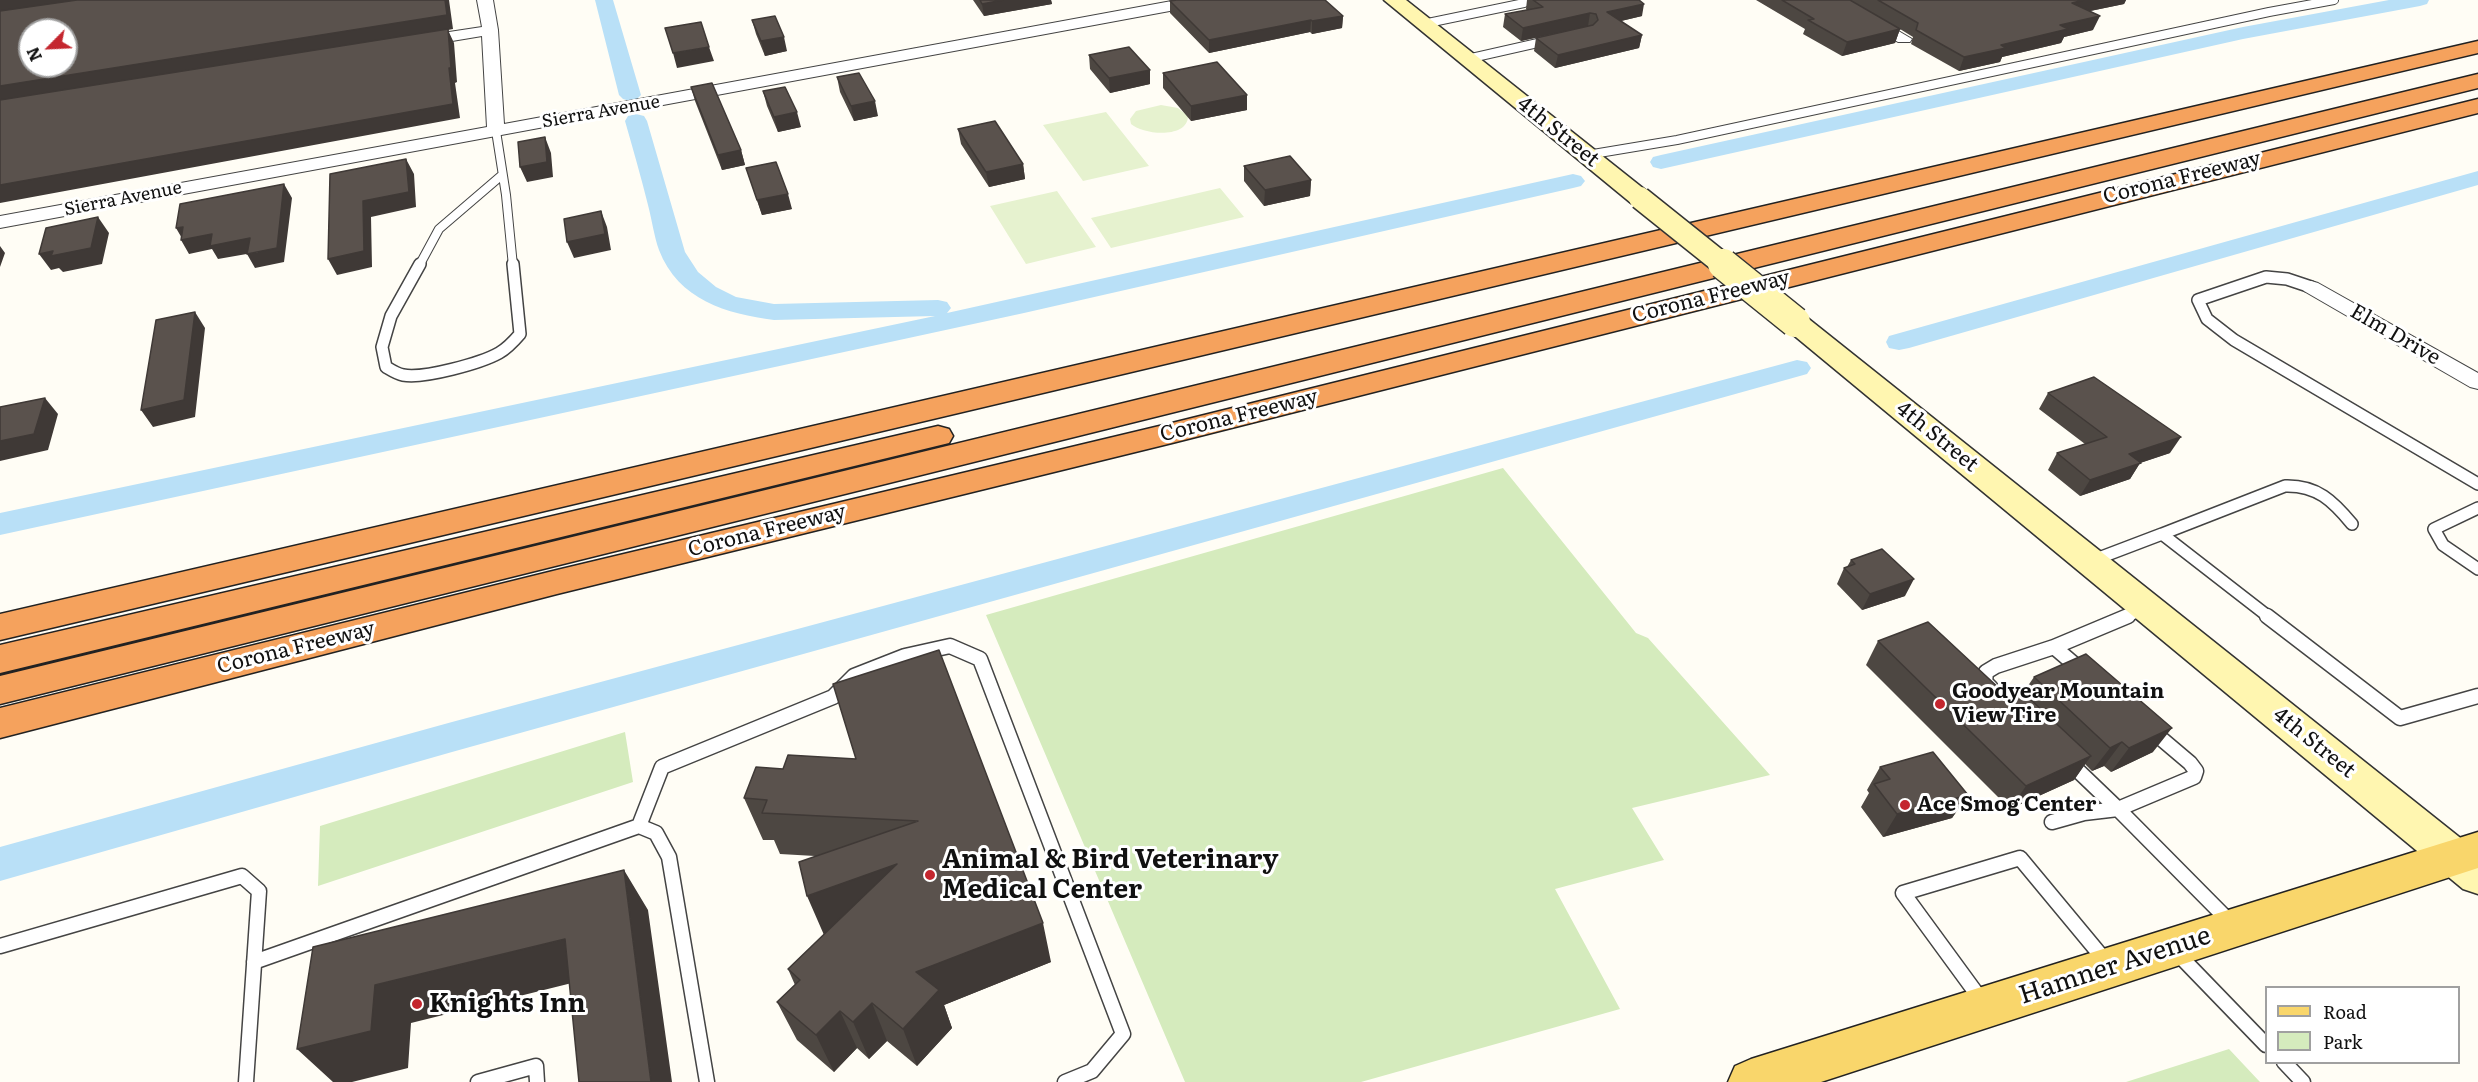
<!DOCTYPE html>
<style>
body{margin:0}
#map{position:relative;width:2478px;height:1082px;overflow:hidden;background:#fffdf5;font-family:Literata,serif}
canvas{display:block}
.legend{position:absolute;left:2265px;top:986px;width:195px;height:78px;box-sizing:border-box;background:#fff;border:2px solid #a0a0a0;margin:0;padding:8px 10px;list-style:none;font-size:18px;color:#111}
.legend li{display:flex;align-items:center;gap:12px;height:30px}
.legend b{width:30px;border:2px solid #a0a0a0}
.north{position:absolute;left:18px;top:18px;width:60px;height:60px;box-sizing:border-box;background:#fff;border:2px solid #a0a0a0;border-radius:50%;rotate:246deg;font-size:16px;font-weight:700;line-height:24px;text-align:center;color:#111}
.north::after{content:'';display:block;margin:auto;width:21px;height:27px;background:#c4262e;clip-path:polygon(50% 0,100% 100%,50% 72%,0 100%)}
</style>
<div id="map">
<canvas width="2478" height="1082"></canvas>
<ul class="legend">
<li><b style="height:8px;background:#f9d66b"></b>Road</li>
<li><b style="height:16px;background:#d5ebbd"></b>Park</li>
</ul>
<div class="north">N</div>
</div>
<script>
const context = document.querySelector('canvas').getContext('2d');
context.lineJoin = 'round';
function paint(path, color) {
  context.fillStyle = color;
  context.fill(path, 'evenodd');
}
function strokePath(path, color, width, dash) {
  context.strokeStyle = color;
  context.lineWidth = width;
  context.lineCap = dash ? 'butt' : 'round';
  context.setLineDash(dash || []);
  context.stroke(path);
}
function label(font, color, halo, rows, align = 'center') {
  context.font = font + ' Literata,serif';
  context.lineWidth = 6;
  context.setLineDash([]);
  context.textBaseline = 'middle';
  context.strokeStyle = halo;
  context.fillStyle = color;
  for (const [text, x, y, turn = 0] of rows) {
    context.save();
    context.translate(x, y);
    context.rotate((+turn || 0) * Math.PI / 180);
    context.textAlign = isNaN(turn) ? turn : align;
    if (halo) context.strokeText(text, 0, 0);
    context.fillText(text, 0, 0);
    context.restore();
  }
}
const green = new Path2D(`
 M1503,468L1636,633L1648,638L1770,775L1632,808L1664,860L1555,889L1620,1009L1361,1082H1185L986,615Z
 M625,732L633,782L318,886L320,826Z
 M2229,1049L2260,1082H2126Z`);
const pitch = new Path2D(`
 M1161,105L1178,108L1188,116C1188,139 1143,135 1131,124L1130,119L1136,111Z
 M1106,112L1149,166L1083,181L1043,125Z
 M1220,188L1244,217L1111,248L1091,218Z
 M1057,191L1096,247L1026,264L990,206Z`);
const canal = new Path2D(`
 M595,0H613L641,95L637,99L630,101L623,99L619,95Z
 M2389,0H2429L2427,4L2420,6L2243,39L1661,169L1653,167L1650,162L1653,157L1661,155L2243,27Z
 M636,114L644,116L647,121L685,252L698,272L716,287L736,297L774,304L938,300L947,302L951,308L947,313L1573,174L1581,176L1585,181L1581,186L1573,188L1024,313L0,535V513L935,316L774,320C727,314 678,300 659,250C654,236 652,220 648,205C641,177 633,149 625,121L628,116Z
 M2478,171V185L1909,348L1899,350L1889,348L1886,342L1889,336Z
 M1797,360L1807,362L1811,368L1807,374L452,752L0,881V847L452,722Z`);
const laneFar2 = new Path2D(`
 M1423,24L1524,3
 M1467,59L1551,40
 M496,131L506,195L513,266
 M1587,155L1677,140L2269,12L2334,0
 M419,266L439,229L502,175`);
const laneFar1 = new Path2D(`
 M420,264L391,316L382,347L386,367C391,370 397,374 403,375C424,379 481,363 499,353C508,348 514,341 520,334L513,264
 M2311,287L2287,279L2266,277L2198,300L2207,319L2234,340L2478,484
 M2478,508L2434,529L2443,545L2478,569
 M2162,534L2285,486C2317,485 2333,501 2352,524
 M2091,561L2162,534L2269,617
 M2125,617L2146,608`);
const lane = new Path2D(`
 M2267,616L2400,718L2478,696
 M2081,670L2054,647L2128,616
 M1991,688L1985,682L1986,672L1996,666L2054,647
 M2151,730L2190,763L2196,771L2194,777L2118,809L2230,922
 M2069,762L2118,809
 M2052,822L2084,813L2118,809
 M639,826L662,767L833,697L854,676L905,656L950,646L980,659L1123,1034L1092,1071L1065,1082
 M0,946L242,876L259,891L246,1082
 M2177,953L2266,1045
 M254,962L639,826L656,833L669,857L707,1082
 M1982,1001L1903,893L2020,858L2108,964
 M2284,1062L2303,1082
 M478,1082L536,1066L537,1082`);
const street = new Path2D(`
 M477,0H493L498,30L504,124L1177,0H1210L1202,5L0,228V216L487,127L482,36L416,47L408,42L416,37L482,27Z
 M1827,0H1846L1912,39L1910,42H1898Z
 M2311,281L2318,283L2478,373V389L2470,387L2304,291L2301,287L2304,283Z`);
const secondary = new Path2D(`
 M1384,0H1406L1649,193L1652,198L1649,203L1640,205L1631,203Z
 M1795,314L1805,316L2478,852V894L2463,889L1785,328L1781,322L1785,316Z`);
const primary = new Path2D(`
 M2478,832V868L1821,1082H1728L1735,1066L1751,1059Z`);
const highway = new Path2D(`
 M2478,41V53L0,640V614Z
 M2478,74V88L0,704V676Z
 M2478,99V113L1172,443L557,594L0,738V708L557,570L1172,423Z
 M938,426L949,429L953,436L949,443L0,673V645Z`);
const secondaryBridgeFar1 = new Path2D(`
 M1640,198L1725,266`);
const secondaryBridge = new Path2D(`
 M1723,264L1795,322`);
const wall = new Path2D(`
 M973,0H1051L1052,4L984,16Z
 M1527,0H1639L1642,16L1621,21L1642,35L1639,48L1555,68L1534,51L1536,38L1589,26L1521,41L1503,27L1505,14L1527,10L1526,9Z
 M1756,0H2126L2124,4L2090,11L2093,30L2064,37L2061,43L2002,57L2000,62L1959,71L1911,44L1913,37L1900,29L1895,43L1842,56L1803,34L1805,29Z
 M1170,1L1343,16L1342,28L1312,34L1310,32L1209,53L1170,13Z
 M752,20L787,51L765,56L756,34Z
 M1089,55L1150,84L1110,93L1090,69Z
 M1163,73L1247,110L1191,121L1163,88Z
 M837,77L878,116L854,121L840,92Z
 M691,87L741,150L745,165L722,170L695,101Z
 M763,91L801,127L778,132L767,106Z
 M958,129L1023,164L1025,179L989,187L961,144Z
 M1244,166L1311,180L1310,196L1264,206L1244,181Z
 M746,168L792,209L762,215Z
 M2048,393L2170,453L2140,463L2130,479L2080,496L2048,470L2057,453L2085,444L2039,409Z
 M1851,560L1905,596L1862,610L1837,584L1844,568L1847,567Z
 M1878,641L2001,690L2023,693L2034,677L2153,752L2111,772L2104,766L2092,771L2085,764L2074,780L2010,809L1866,665Z
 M856,759L1051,962L944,1005L952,1028L917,1066L887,1041L869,1059L857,1048L834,1072L797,1040L777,1002L795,985L788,969L824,935L815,856L780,854L774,840H763L744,798L783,769Z
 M1880,767L1968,795L1952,818L1883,837L1861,807L1869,793L1867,790Z`);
const shadedWall = new Path2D(`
 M0,0H83L0,12Z
 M445,0H449L453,29L448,30L454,43L457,82L455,83L460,118L0,203V185L449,68L0,102V86Z
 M1003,0H1051L1052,4L984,16L982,4Z
 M2084,0H2126L2124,4L2066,16L2072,3Z
 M1644,4L1642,16L1604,25L1607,12Z
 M1590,13L1588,26L1521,41L1523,28Z
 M1343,16L1342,28L1312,34V21Z
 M2100,16L2093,30L2064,37L2061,43L2002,57L2000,62L1959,71L1964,57L2060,25Z
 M1311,20L1310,32L1209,53V40Z
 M1900,29L1895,43L1842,56L1847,42Z
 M1642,35L1639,48L1555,68L1558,55Z
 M784,37L787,51L765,56L761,41Z
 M709,47L714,61L677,68L673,53Z
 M1150,70V84L1110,93L1109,78Z
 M1247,95V110L1191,121V106Z
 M875,101L878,116L854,121L851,106Z
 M797,112L801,127L778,132L774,117Z
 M545,137L551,153L553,177L527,182L520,167Z
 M741,150L745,165L722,170L718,155Z
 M406,159L414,174L416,207L371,217L372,267L337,275L328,259L363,201Z
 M1023,164L1025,179L989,187L986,172Z
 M1311,180L1310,196L1264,206L1265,190Z
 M284,184L292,198L284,262L255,268L247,254Z
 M788,194L792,209L762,215L757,200Z
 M601,211L607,227L611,250L574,258L567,242Z
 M98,217L109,233L102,264L63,272L59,268L51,270L39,254L53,251Z
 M183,227L212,234L250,238L258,252L218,259L212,249L189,254L181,240H183L176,228Z
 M0,246L5,253L0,267Z
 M195,312L205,328L195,417L153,427L141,410Z
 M45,398L58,414L48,450L0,461V441Z
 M2181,437L2170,453L2140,463L2130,479L2080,496L2090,480L2129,454Z
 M1914,579L1905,596L1862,610L1870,594Z
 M2172,728L2153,752L2111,772L2129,748Z
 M2122,742L2104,766L2092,771L2110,748Z
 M2091,756L2074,780L2010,809L2026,786Z
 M1968,795L1952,818L1883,837L1897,814Z
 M897,864L824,935L807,896Z
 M624,870L648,910L672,1082H651Z
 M1043,923L1051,962L944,1005L952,1028L917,1066L903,1029L916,972Z
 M565,939L592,978L411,1023L408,1068L352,1082H333L297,1049L375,985Z
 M872,1003L887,1041L869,1059L853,1022Z
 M840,1011L857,1048L834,1072L816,1035Z`);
const building = new Path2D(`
 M77,0H445L447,15L0,86V11ZM30,30H66V66H30Z
 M980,0H1003L982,4Z
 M1177,0H1325L1343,16L1312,21L1311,20L1209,40L1170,1Z
 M1533,0H1639L1644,4L1607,12L1642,35L1558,55L1536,38L1593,25L1598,20L1596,14L1590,13L1523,28L1505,14L1543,7Z
 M1782,0H1850L1900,29L1847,42L1808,20L1814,19Z
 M1878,0H2084L2072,3L2100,16L2060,25L2068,29L2001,45L2006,48L1964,57L1916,30L1918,23Z
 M775,16L784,37L761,41L752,20Z
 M701,22L709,47L673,53L665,28Z
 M448,29L451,68H449L453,104L0,185V100Z
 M1129,47L1150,70L1109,78L1089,55Z
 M1217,62L1247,95L1191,106L1163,73Z
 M859,73L875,101L851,106L837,77Z
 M712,83L741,150L718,155L691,87Z
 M785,87L797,112L774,117L763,91Z
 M995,121L1023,164L986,172L958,129Z
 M545,137L547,162L520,167L518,142Z
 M1290,156L1311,180L1265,190L1244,166Z
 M406,159L409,192L363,201L364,251L328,259L330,174Z
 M776,162L788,194L757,200L746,168Z
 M284,184L277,248L247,254L250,238L210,246L212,234L181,240L183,227L176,228L180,204Z
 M601,211L605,234L567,242L564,219Z
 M98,217L91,248L51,256L53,251L39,254L46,228Z
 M195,312L184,400L141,410L156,320Z
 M2094,377L2181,437L2129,454L2141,463L2090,480L2057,453L2107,437L2048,393Z
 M45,398L34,434L0,441V407Z
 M1882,549L1914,579L1870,594L1844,568L1855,564L1851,560Z
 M1928,622L2001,690L2015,685L2091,756L2026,786L1878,641Z
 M939,650L1043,923L916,972L939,990L903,1029L872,1003L853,1022L840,1011L816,1035L777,1002L800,980L788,969L897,864L807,896L799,862L918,821L762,813L767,800L744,798L756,767L783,769L788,755L856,759L833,684Z
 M2086,654L2172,728L2129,748L2122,742L2110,748L2034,677Z
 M1933,752L1968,795L1897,814L1874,784L1890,779L1880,767Z
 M624,870L651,1082H579L565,939L375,985L371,1031L297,1049L313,947Z`);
const markers = [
 [1940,704,6,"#c4262e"],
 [1905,805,6,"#c4262e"],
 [930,875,6,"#c4262e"],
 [417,1004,6,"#c4262e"]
];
const farStreetnames = [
 ["Sierra Avenue",601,112,-10],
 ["Sierra Avenue",123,199,-11]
];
const streetNames = [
 ["4th Street",1558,132,39],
 ["Corona Freeway",2182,178,-14],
 ["Corona Freeway",1711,297,-14],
 ["Elm Drive",2395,335,30],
 ["Corona Freeway",1239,416,-14],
 ["4th Street",1937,437,39],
 ["Corona Freeway",767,531,-14],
 ["Corona Freeway",296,648,-14],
 ["4th Street",2314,743,39]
];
const poiNames = [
 ["Goodyear Mountain",1952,692],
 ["View Tire",1952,716],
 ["Ace Smog Center",1917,805]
];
const nearPoinames = [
 ["Animal & Bird Veterinary",942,860],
 ["Medical Center",942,890],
 ["Knights Inn",429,1004]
];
const nearStreetnames = [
 ["Hamner Avenue",2115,966,-18]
];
paint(green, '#d5ebbd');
paint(pitch, '#e6f2cf');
paint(canal, '#b9e0f7');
strokePath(laneFar2, '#444', 10);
strokePath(laneFar1, '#444', 14);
strokePath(lane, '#444', 17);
strokePath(street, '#444', 2);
strokePath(secondary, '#333', 3);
strokePath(primary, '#222', 3);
strokePath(highway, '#222', 3);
strokePath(laneFar2, '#fff', 8);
strokePath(laneFar1, '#fff', 11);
strokePath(lane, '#fff', 14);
paint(street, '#fff');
paint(secondary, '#fff6b0');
paint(primary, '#f9d66b');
paint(highway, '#f5a25d');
strokePath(secondaryBridgeFar1, '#333', 25, []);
strokePath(secondaryBridge, '#333', 33, []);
strokePath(secondaryBridgeFar1, '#fff6b0', 22);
strokePath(secondaryBridge, '#fff6b0', 30);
paint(wall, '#4d4742');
paint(shadedWall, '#3f3936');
paint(building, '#5a524d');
strokePath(building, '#3f3936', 1.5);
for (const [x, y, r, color] of markers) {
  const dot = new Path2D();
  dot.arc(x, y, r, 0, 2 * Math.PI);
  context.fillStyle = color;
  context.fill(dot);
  strokePath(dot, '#fff', 2);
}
label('18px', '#111', '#fff', farStreetnames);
label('21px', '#111', '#fff', streetNames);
label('bold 21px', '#111', '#fff', poiNames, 'left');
label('bold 26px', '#111', '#fff', nearPoinames, 'left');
label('26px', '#111', '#fff', nearStreetnames);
</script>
